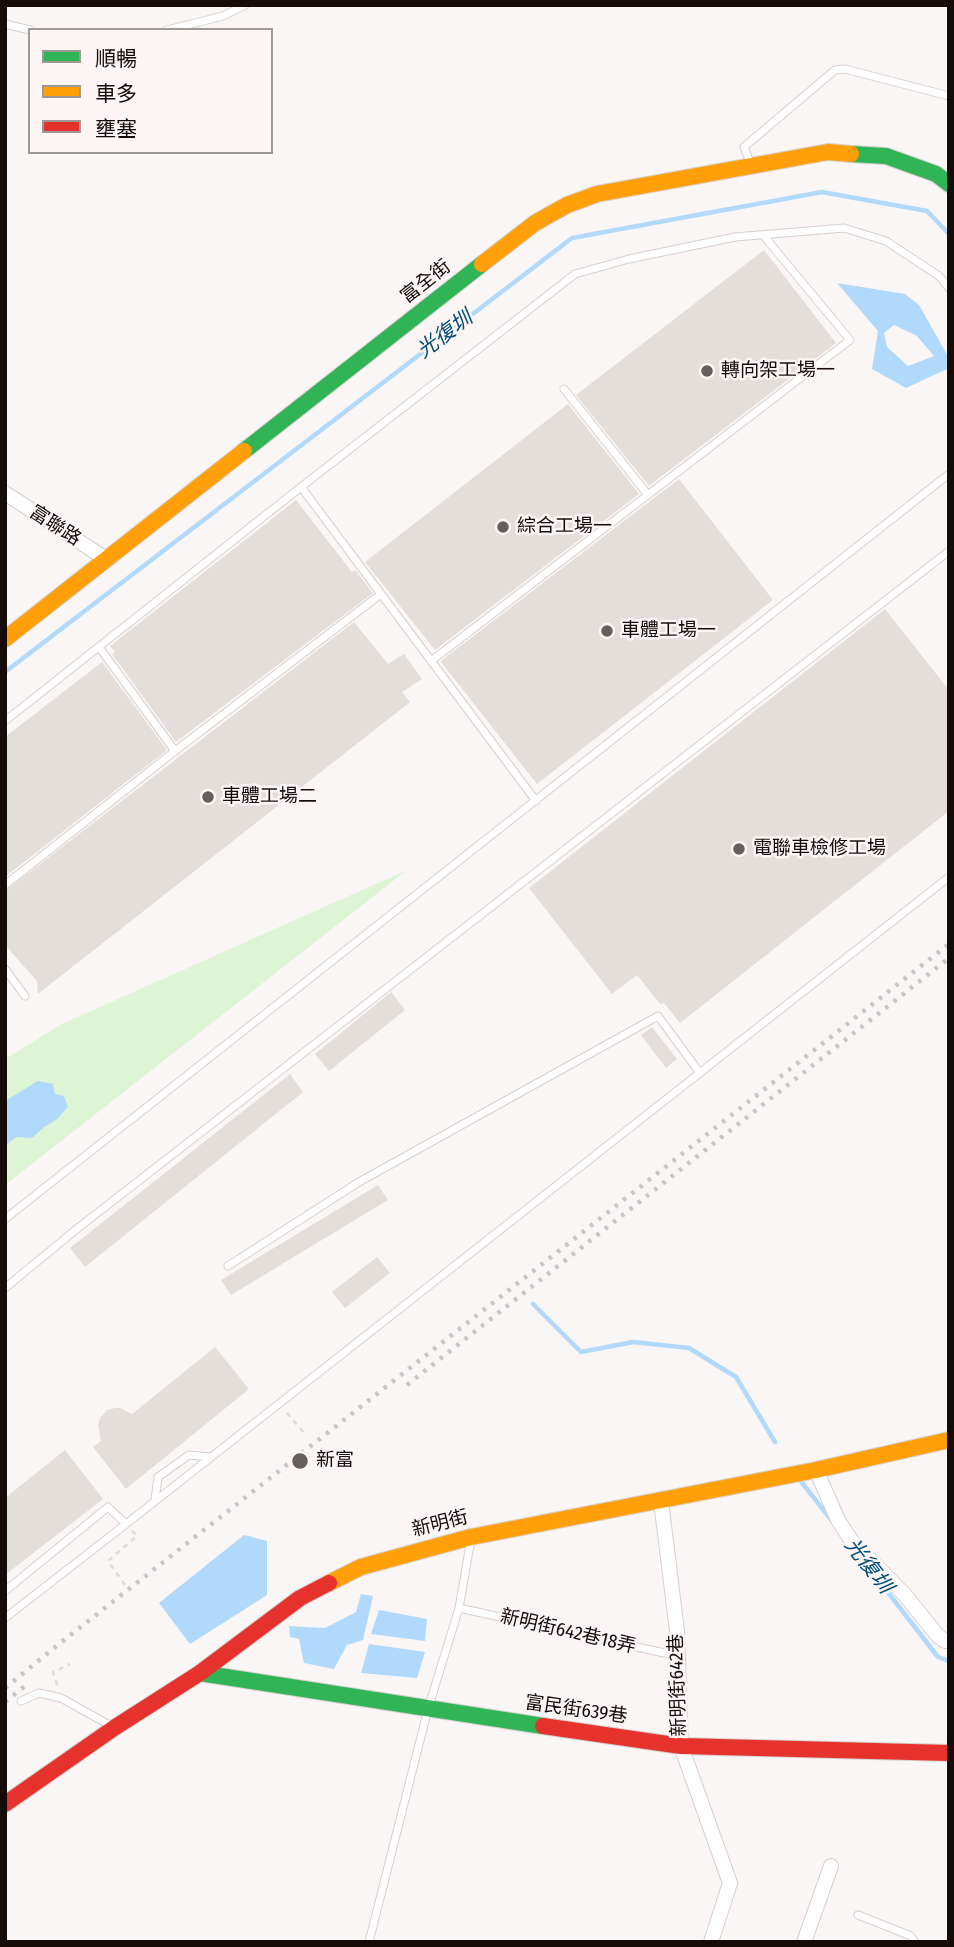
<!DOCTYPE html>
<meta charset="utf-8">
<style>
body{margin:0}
#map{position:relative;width:954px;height:1947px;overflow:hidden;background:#f9f6f5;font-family:"Fira Sans Condensed","Noto Sans TC",sans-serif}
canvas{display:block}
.frame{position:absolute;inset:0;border:7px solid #150c09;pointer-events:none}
.legend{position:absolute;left:28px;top:28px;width:245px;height:126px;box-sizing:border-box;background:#fbf5f3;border:2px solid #9f9895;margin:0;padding:9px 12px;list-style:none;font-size:21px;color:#150c09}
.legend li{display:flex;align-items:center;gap:14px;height:35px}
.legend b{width:35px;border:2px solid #9f9895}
</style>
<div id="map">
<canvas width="954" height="1947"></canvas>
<div class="frame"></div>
<ul class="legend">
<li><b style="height:9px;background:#30b455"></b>順暢</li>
<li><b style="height:9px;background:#ff9f0a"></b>車多</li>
<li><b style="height:9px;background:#e5322d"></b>壅塞</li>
</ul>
</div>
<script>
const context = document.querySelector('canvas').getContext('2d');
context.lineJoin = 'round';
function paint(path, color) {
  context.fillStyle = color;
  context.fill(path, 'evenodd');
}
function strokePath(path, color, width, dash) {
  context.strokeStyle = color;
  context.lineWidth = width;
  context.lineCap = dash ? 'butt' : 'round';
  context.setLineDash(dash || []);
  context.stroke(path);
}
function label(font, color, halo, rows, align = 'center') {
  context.font = font + ' "Fira Sans Condensed","Noto Sans TC",sans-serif';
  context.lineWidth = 5;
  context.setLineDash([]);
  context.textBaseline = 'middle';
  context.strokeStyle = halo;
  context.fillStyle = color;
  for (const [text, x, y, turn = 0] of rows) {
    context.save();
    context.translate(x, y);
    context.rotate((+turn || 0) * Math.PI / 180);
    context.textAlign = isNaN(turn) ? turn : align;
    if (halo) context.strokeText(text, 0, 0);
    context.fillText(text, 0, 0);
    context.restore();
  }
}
const green = new Path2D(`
 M407,870L5,1185V1059L62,1024Z`);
const water = new Path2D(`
 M837,283L905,294L919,305L949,358V368L906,388L872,369L878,331ZM894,325L917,336L934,356L908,366L887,347L884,333Z
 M38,1081L53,1084L55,1094L64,1096L68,1107L56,1120L44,1127L32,1138L16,1137L5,1146V1101Z
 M244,1535L267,1541V1595L190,1644L159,1603Z
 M361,1594L373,1596L363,1640L347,1645L334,1669L304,1663L299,1639L290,1637L289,1626L325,1628L356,1612Z
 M379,1610L427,1619L425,1641L371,1634Z
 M369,1644L425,1652L417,1678L361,1673Z`);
const stream = new Path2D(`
 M5,672L572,238L822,192L927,211L949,234
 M533,1304L581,1352L633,1342L689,1348L736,1377L775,1442
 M799,1479L833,1522
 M866,1564L938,1657L949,1661`);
const building = new Path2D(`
 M764,250L836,343L649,486L576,395Z
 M568,404L639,494L435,650L365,562Z
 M679,479L773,600L537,784L441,662L442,660Z
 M296,500L352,572L355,570L373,593L176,742L112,654L115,652L110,646Z
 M885,609L949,690V811L680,1023L664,1003L660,1004L637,975L612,994L529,888Z
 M354,622L388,664L404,654L422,679L402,692L410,702L38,994L37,981L5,945V891Z
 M102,662L167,750L5,877V737Z
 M391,992L405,1010L329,1071L315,1054Z
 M652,1027L677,1059L666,1068L641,1035Z
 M290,1074L303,1092L85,1267L70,1248Z
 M378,1185L388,1200L231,1295L221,1280Z
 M377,1257L390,1273L345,1308L332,1292Z
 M215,1347L249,1389L126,1489L93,1447L101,1441L98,1425L100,1418L107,1410L115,1408H120L132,1414Z
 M65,1450L103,1499L5,1575V1498Z`);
const path = new Path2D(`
 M287,1413L305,1434
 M125,1585L108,1561L137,1536L132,1531
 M57,1685L53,1672L70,1664`);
const lane = new Path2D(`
 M5,24L30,30
 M167,30L223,16L245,5
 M751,165L744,147L835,70L845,69L949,96
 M564,389L648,495
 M301,487L536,801
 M99,647L175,751
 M431,661L850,340L763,235
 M5,721L301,487L575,274L629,259L735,237L844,228L886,241L939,276L949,288
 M5,885L175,751L381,594
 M5,969L25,996
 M5,1219L949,474
 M228,1266L359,1182L658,1016L700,1073
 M5,1288L78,1228L949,551
 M155,1500L158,1477L189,1455L210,1457
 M5,1591L108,1507L126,1524L949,877
 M459,1608L678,1656
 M5,1618L126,1524
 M21,1701L39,1693L61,1698L113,1727
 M858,1915L911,1936L915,1942
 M369,1942L428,1709L459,1608L471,1539`);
const street = new Path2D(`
 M5,493L106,559
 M816,1470L838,1520L851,1540L905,1595L938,1636L945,1641H949
 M661,1501L677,1631L681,1746L730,1883L711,1942
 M804,1942L831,1866`);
const fast = new Path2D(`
 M851,154L886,156L936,174L949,184
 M244,451L482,264
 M200,1673L543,1726`);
const slow = new Path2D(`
 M482,264L535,223L567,205L597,194L828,152L851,154
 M5,639L244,451
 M329,1583L361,1567L471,1537L816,1470L949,1440`);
const jam = new Path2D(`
 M543,1726L681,1746L949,1753
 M5,1804L114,1728L200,1673L300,1598L329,1583`);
const rail = new Path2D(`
 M407,1385L949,958
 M5,1688L59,1644L949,944
 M5,1702L25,1686`);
const markers = [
 [707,371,7,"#655e5c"],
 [503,527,7,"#655e5c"],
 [607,631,7,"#655e5c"],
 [208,797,7,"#655e5c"],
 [739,849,7,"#655e5c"],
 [300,1461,9,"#655e5c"]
];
const streetNames = [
 ["富全街",426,282,-38],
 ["富聯路",55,526,33],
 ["新明街",440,1524,-14],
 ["新明街642巷18弄",568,1632,13],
 ["新明街642巷",678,1685,-92],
 ["富民街639巷",576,1710,8]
];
const poiNames = [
 ["轉向架工場一",721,371],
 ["綜合工場一",517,527],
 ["車體工場一",621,631],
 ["車體工場二",222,797],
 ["電聯車檢修工場",753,849],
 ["新富",316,1461]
];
const waterNames = [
 ["光復圳",445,335,-37],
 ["光復圳",868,1566,52]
];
paint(green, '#ddf4d5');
paint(water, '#b0d9fb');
strokePath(stream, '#b0d9fb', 4.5);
paint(building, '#e4dedb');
strokePath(lane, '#d7d0cd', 9);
strokePath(street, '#d7d0cd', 16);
strokePath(fast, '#d7d0cd', 18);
strokePath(slow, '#d7d0cd', 18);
strokePath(jam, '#d7d0cd', 18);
strokePath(path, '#dedcdc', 2.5, [5, 5]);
strokePath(lane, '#fefefe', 7);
strokePath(street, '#fefefe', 14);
strokePath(fast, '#30b455', 16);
strokePath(slow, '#ff9f0a', 16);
strokePath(jam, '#e5322d', 16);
strokePath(rail, '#c8c6c6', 4.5, [3.5, 7]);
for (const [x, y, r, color] of markers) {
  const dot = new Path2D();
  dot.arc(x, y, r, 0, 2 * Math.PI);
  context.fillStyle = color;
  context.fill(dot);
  strokePath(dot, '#fbf5f3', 2.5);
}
label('19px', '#150c09', '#fbf5f3', streetNames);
label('19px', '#150c09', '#fbf5f3', poiNames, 'left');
label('italic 21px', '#004d78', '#fbf5f3', waterNames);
</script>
